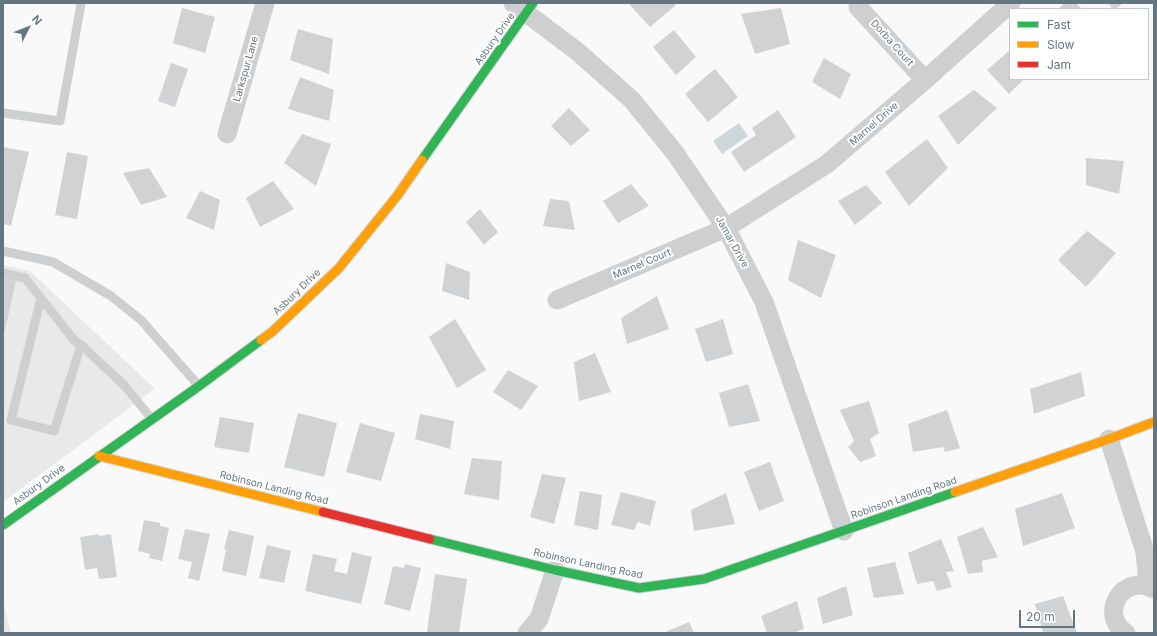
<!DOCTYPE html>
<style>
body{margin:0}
#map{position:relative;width:1157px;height:636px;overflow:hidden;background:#f9f9f9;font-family:Inter,sans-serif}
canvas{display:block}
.frame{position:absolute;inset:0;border:4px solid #657683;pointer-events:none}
.legend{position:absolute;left:1009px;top:8px;width:140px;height:72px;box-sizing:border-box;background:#fff;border:1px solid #c1c8cd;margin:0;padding:5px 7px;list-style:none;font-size:12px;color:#657683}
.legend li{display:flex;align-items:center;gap:8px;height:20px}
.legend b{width:20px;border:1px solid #c1c8cd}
.north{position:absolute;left:8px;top:8px;width:40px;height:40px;-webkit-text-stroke:3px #fff;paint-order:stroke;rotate:48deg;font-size:11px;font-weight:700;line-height:16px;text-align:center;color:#657683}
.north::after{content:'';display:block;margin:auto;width:14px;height:18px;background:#657683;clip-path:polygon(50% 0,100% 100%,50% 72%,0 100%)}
.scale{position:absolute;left:1019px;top:610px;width:56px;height:18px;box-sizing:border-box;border:2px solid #657683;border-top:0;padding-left:5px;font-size:12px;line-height:14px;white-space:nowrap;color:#657683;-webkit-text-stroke:3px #fff;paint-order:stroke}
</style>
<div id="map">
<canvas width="1157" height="636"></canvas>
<div class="frame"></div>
<ul class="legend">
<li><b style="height:5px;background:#30b455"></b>Fast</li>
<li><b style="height:5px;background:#ff9f0a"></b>Slow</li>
<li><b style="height:5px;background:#e5322d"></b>Jam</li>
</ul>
<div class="north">N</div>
<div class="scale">20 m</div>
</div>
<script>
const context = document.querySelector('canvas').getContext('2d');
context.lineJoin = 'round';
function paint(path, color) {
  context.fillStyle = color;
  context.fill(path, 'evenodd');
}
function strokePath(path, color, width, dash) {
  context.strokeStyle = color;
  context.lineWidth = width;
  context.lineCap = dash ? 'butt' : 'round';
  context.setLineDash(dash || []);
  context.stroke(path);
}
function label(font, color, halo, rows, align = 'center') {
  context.font = font + ' Inter,sans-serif';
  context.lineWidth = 4;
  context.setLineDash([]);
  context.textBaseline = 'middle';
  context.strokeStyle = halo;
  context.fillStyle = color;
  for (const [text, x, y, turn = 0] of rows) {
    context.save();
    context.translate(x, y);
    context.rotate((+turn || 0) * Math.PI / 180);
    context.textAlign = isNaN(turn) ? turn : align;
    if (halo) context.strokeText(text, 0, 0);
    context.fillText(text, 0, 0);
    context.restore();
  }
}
const built = new Path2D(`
 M3,265L30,271L155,389L3,502Z
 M3,600L11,633H3Z`);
const water = new Path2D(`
 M739,123L748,136L722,154L713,141Z`);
const building = new Path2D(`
 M628,3H673L676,5L650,27Z
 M1065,3H1076L1082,9H1058Z
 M1108,3H1123L1116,9H1112Z
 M182,8L215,17L205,53L173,43Z
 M781,8L790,44L755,54L741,14Z
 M298,29L333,39L329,74L290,60Z
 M674,30L696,57L676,75L653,47Z
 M1010,50V79H1024L1009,94L987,70Z
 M824,58L851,74L840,99L812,82Z
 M171,63L188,69L175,107L158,101Z
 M715,69L738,97L708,122L685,94Z
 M300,77L334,90L329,121L288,109Z
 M974,90L997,108L958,145L938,116Z
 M569,108L590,130L571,146L551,126Z
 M778,110L796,137L744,172L731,152L756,135L752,128Z
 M302,134L331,144L316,186L284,163Z
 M927,139L948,168L909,206L885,172Z
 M3,147L29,152L11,226L3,224Z
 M67,152L88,156L77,219L55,215Z
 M1086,158L1124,161L1119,194L1086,185Z
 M149,168L167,197L141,205L123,173Z
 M273,181L294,209L260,227L246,198Z
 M631,184L649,206L618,223L603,201Z
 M866,185L882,203L855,225L838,201Z
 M200,191L220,200L214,230L186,218Z
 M550,199L569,201L575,230L543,226Z
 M480,209L498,232L484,245L466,222Z
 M1087,231L1116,253L1086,287L1058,260Z
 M798,240L836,255L821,298L788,280Z
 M446,263L470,272L469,300L442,291Z
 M3,278L16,281L4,334H3Z
 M657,296L669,329L627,344L621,318Z
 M455,319L486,370L457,388L429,337Z
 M723,319L733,354L706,362L695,329Z
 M595,353L611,392L579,401L574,362Z
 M508,370L538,386L521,410L493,392Z
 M1081,372L1085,396L1034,414L1030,389Z
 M748,384L760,421L729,427L719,393Z
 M869,401L879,433L870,439L876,456L860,462L848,447L854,441L840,410Z
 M947,410L960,448L945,452L943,447L913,452L908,424Z
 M298,413L337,423L324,477L284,467Z
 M420,414L454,421L450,449L415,439Z
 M220,417L254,423L249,453L214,447Z
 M360,423L395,433L381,481L346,472Z
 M472,458L502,461L499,500L464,494Z
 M770,462L784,501L759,511L744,472Z
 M542,474L566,478L554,524L530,517Z
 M580,491L602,495L598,530L574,525Z
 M621,492L656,501L650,526L638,522L634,530L611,525Z
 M726,493L735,524L694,531L691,510Z
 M1062,493L1075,528L1023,546L1015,509Z
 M144,520L160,523V526L169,528L162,561L149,558L150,554L138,551Z
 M983,527L998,557L982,561L983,572L968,574L957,537Z
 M185,529L210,534L199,581L188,578L192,562L178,559Z
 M229,530L254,536L246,576L222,571L226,549H224Z
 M99,534V536L111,534L117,577L99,579L97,568L85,570L80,537Z
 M941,539L954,571L946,572L952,587L937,591L933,581L917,584L908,553Z
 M267,545L291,551L284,583L259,578Z
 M352,552L372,557L361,604L305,591L313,554L337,559L334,571L347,574Z
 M895,562L904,594L874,598L867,568Z
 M405,564L421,568L410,611L384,604L393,566L404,568Z
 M435,574L467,579L459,633H436L427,632Z
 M846,586L853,615L823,624L817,598Z
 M1063,596L1077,633H1043L1035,604Z
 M797,601L804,629L793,633H767L761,616Z
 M689,622L694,633H663Z`);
const lane = new Path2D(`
 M3,113L60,121L81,4L80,3
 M3,251L53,262L111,296L141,320L199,386
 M3,273L25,278L74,340L81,345L124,385L152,419
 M41,298L11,420L54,431L81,345`);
const street = new Path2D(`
 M513,3L578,52L632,100L675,153L726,228L764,302L844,531
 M858,7L925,80
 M227,134L265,3
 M557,300L726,228L827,164L925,80L1011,3
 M1109,439L1145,552L1148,585
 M527,633L539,619L555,570
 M1126,633C1098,615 1122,572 1154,589`);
const fast = new Path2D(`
 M422,160L533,3
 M3,525L199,386L261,340
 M430,539L555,570L639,588L704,579L955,492`);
const slow = new Path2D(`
 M261,340L273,331L339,268L397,196L422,160
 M99,456L323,512
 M955,492L1109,439L1154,422`);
const jam = new Path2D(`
 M323,512L430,539`);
const streetNames = [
 ["Asbury Drive",495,39,-55],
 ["Dorba Court",892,43,48],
 ["Larkspur Lane",246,69,-74],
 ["Marnel Drive",874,124,-41],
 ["Jamar Drive",732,242,61],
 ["Marnel Court",642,264,-23],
 ["Asbury Drive",297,292,-44],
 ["Asbury Drive",39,485,-36],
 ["Robinson Landing Road",274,488,14],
 ["Robinson Landing Road",904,498,-19],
 ["Robinson Landing Road",588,564,12]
];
paint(built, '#e8e9e9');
paint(water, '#ced6d9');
paint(building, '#d0d2d3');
strokePath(fast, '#d5d6d7', 11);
strokePath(slow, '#d5d6d7', 11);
strokePath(jam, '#d5d6d7', 11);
strokePath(lane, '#cecfd0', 9);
strokePath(street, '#cecfd0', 19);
strokePath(fast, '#30b455', 9);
strokePath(slow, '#ff9f0a', 9);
strokePath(jam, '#e5322d', 9);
label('10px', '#657683', '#fff', streetNames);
</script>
